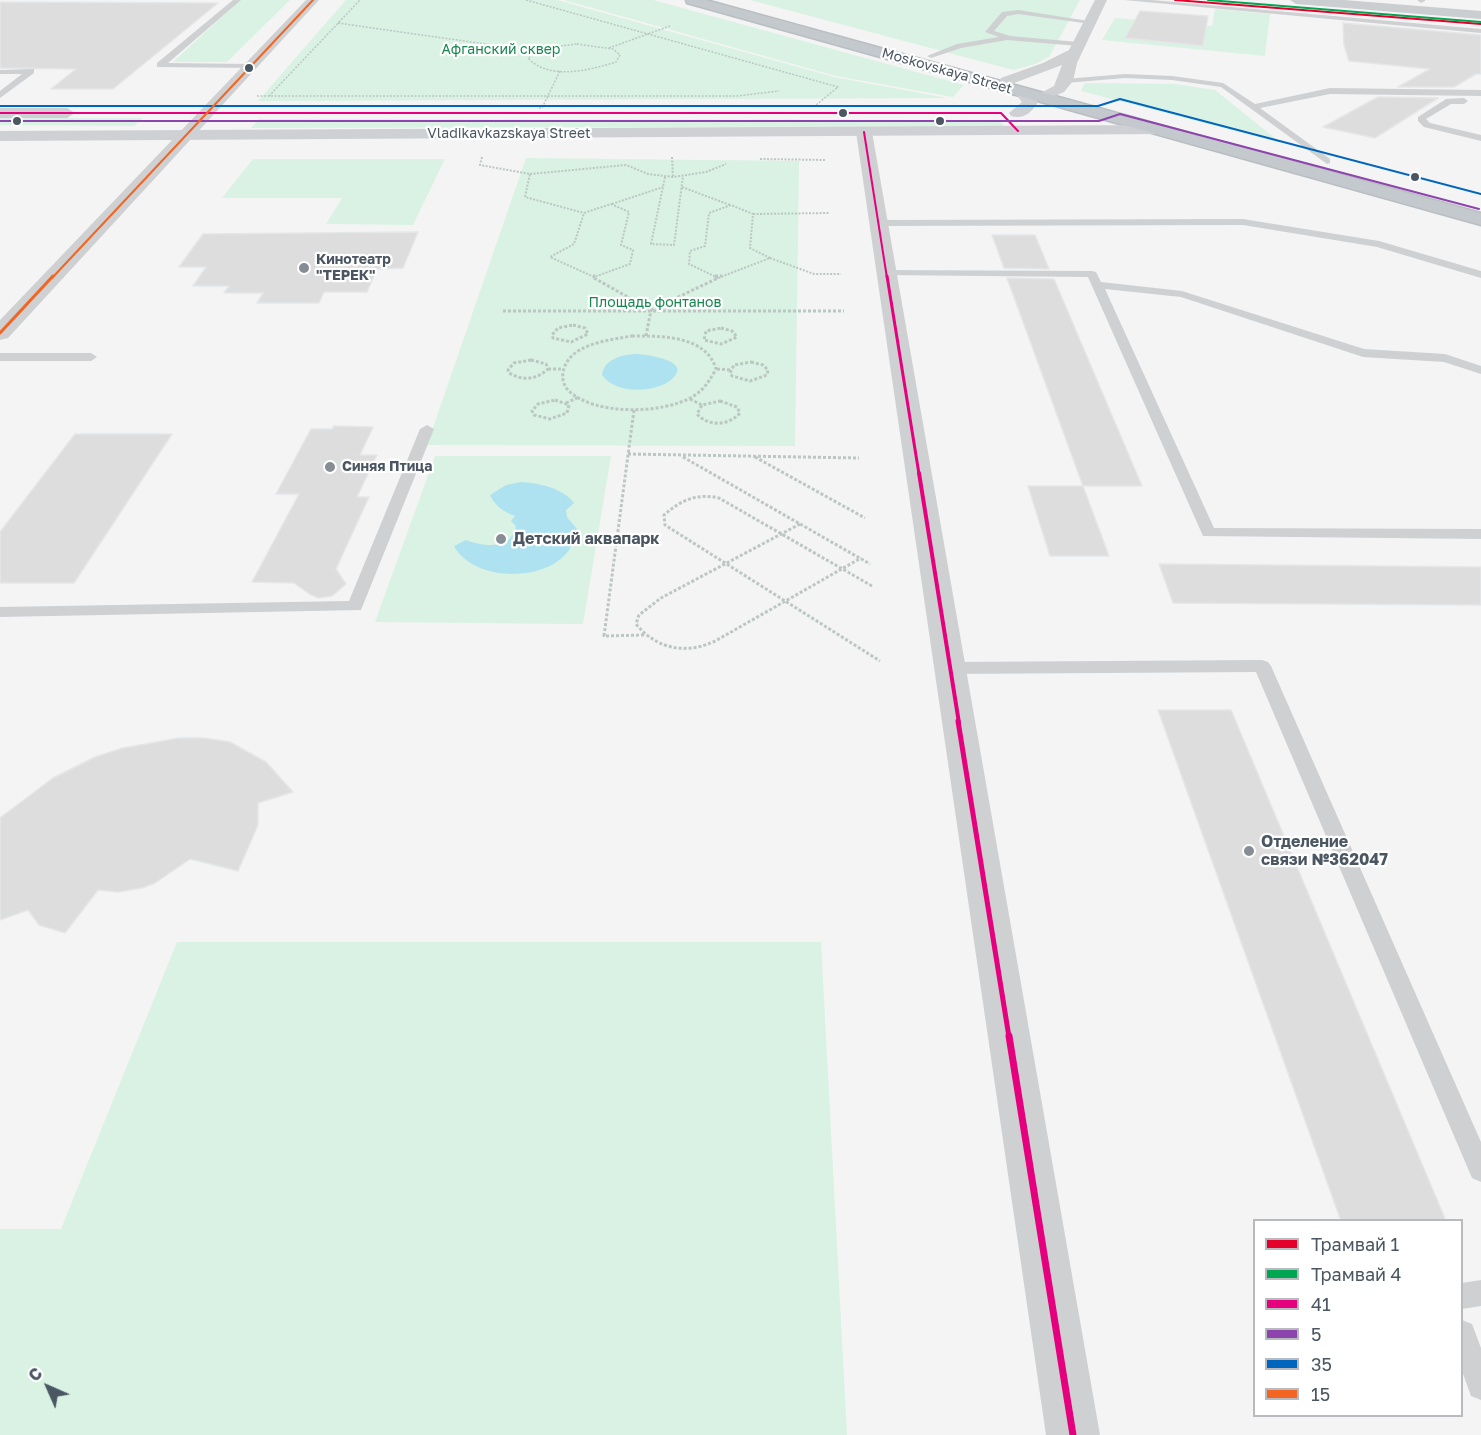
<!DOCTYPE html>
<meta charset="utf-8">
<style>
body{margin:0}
#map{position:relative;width:1481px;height:1435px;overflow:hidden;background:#f4f4f4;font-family:"Golos Text",sans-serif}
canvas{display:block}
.legend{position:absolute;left:1253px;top:1219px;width:210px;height:198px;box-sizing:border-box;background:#fff;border:2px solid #b7bbc0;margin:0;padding:8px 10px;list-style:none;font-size:18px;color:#4a5661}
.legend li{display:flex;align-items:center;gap:12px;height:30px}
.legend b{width:30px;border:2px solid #b7bbc0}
.north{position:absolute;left:18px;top:1357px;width:60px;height:60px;-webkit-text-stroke:4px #fff;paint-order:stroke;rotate:315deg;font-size:16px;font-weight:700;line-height:24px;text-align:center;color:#4a5661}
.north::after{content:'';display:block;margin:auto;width:21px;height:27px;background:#4a5661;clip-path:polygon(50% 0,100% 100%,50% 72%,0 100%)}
</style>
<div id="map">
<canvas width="1481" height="1435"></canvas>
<ul class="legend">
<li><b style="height:8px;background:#e4002b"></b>Трамвай 1</li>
<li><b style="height:8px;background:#00a651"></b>Трамвай 4</li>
<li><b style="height:8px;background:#e5007d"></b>41</li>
<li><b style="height:8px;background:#8e44ad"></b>5</li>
<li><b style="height:8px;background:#0065bd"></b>35</li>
<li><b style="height:8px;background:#f26522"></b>15</li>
</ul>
<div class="north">С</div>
</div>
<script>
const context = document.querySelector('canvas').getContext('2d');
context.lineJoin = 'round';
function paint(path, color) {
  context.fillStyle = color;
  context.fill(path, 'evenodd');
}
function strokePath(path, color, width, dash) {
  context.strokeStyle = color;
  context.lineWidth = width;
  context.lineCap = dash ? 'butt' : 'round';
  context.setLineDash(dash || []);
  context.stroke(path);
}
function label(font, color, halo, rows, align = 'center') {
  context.font = font + ' "Golos Text",sans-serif';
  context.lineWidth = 4.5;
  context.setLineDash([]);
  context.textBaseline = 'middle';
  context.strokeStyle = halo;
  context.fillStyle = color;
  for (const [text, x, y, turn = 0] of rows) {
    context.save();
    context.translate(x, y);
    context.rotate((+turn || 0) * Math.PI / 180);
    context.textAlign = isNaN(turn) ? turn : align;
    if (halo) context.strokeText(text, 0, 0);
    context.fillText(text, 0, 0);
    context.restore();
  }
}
const green = new Path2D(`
 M240,0H290L227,62H173Z
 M346,0H557L834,77L947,98L258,101Z
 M564,0H653L964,85L953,97L836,76Z
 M750,0H1080L1049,57L1035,64L1013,70Z
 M1215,9L1270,14L1265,56L1102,40L1115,18L1212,26Z
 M1085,83L1175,84L1215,90L1281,143L1081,91Z
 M0,118H143L134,126L0,125Z
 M259,119L1000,120L1004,126L251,128Z
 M526,158L799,161L795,446L427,445Z
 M253,159H445L413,225L326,224L342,198H222Z
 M435,456H611L583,624L375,622Z
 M177,942H821L847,1435H0V1229H61Z`);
const water = new Path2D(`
 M635,354C644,354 694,360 672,379C655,394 615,394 602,375C604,359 622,355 635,354Z
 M521,482C538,483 563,488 574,503L566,510L567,517L577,529C575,538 571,549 565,555C540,582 473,581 454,546L466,540C483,547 512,550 516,526L511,521L515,516C504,512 495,506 490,495L506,485Z`);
const building = new Path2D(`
 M0,2L218,3L113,89H51L76,69L0,68Z
 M1140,11L1208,16L1203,46L1125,38Z
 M1343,23L1481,35V74H1476L1454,87H1398L1430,69L1349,61L1344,45Z
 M1378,97L1438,98L1375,138L1323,127Z
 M418,232L403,268L377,269L367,292H324L319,303H257L263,293H224L229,286H193L206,267H179L203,234Z
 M992,235H1035L1049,269L1004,268Z
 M1007,278L1054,279L1142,486H1083Z
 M334,426L373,427L360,455H377L357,497H369L336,569L346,584L332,596L319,598L311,595L294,583L252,582L299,494H276L311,429H332Z
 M75,434H172L74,583H0V532Z
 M1028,486H1083L1109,556H1050Z
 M1159,564L1481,567V605L1173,603Z
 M1158,710H1231L1446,1221H1341Z
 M179,738H204L230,742L266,762L293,792L258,803V825L238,871L190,859L155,883L142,888L118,892L98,890L65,933L39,925L28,910L0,920V818L53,778L95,757L123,748Z`);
const pathFar2 = new Path2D(`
 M526,0L838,87L816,105
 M338,23L534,51
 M577,44L613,49L620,55L616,62C590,70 549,81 528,58L544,48Z
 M609,48L670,26
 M257,96H737L779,91
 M269,96L360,0
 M539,108H542L560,71`);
const pathFar1 = new Path2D(`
 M482,157L480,165L530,174L525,197L584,213
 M672,157L673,177
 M760,159L826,160
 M530,174L626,165L648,174L673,177L706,172L726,164
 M665,177L651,244L674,245L683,176
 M682,187L730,205
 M611,204L629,212L621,245L633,250L630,264L594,277L550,257L574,244L584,213Z
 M612,204L663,187
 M753,214L830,213
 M770,258L814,274H841
 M718,278L689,264L690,251L705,246L709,213L731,205L753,214L750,248L770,258
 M718,278L770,258`);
const path = new Path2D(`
 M593,276H595
 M715,276H722
 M594,278L651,310L718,278
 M503,311H844
 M573,325L585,328L588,334L571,342L553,338L552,335L558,328Z
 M721,328L732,331L737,337L721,344L704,340L706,331Z
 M632,336C661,336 706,335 716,369C710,380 704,390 692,397C663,414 593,416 568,390C564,386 562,379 563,373C567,344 609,340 632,336Z
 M646,336L651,310
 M531,360L546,364L548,369C536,380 523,381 509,373L508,370L514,363Z
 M751,362L763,365L768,370L767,375L750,381L732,376L730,373L734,365Z
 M548,369H563
 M717,369L731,370
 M690,399L702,405
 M555,400L569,405L567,413L550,419L534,415L532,411L538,404Z
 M720,401L737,407L740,413C728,426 709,427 697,414L702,405Z
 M566,403L579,397
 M634,410L604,636L644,635
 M628,454L859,458
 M683,457L870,564
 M755,457L865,518
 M800,524L661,598L639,615L636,624C657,650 688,655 717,640L861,558
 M872,586L719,498C697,493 681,500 664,515L665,525L880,661`);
const service = new Path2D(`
 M233,0H241L168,63L252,64L256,66L255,68L157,67V63Z
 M1124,0H1152L1481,29V33Z
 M1417,0H1425V1L1421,3Z
 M1018,10L1095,22L1091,24L1018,14L1007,16L994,31L1010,36L1078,42L1082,44L1078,46L1007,40L961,48L931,58L927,56L957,44L999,37L985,32L1002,12Z
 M31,69H34V73L0,98V91L22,74H0V70Z
 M1125,74L1172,76L1223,83L1255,104L1330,88L1481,90V96L1330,94L1260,108L1330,159V163L1327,164L1221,87L1172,80L1125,78L1065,83L1061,81L1065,79Z
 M1446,99L1464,98L1468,101L1464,104H1451L1426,119L1430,123L1481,135V141L1424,127L1418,121V117Z
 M1243,219L1379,241L1481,271V278L1377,247L1243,225L879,226L874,223L879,220Z
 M887,270L1092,271L1096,272L1101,282L1182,291L1364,349L1445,354L1481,366V374L1444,362L1363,357L1181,297L1105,289L1214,528L1481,529V539L1203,536L1088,277L883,275L881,273Z
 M0,353H91L97,357L91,361H0Z
 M427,425L434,429L361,610L0,617V607L349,601L420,429Z
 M1262,660L1268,662L1271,666L1481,1142V1182L1472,1178L1256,672L950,674L944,672L941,668L944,664L950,662Z
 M1481,1280V1306L1462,1309V1283Z
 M1462,1320L1472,1324L1481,1348V1400L1471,1396L1462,1371Z`);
const tertiary = new Path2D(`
 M306,0H319L8,338L0,340V320Z
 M1095,0H1107L1077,63L1073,81L1064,92L1041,102L1033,97L1054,86L1062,65L1014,83L1011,90H1001L998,87L1001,78L1043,63L1069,50Z
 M864,127L872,132L1100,1435H1046L856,132Z`);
const secondary = new Path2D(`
 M1022,87L1027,89L1038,102C1032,112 1024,120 1011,116L1009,113L1022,102L1014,92Z
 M0,108H67L75,113L67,118H0Z
 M1157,125L1165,130L1163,134L0,141V131Z`);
const primary = new Path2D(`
 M1290,0H1344L1481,11V19L1296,4Z`);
const trunk = new Path2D(`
 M686,0H706L1481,213V225L687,3Z`);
const bus1Far4 = new Path2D(`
 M0,113H1001L1018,131
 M864,132L887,278`);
const bus1Far3 = new Path2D(`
 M887,276L919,474`);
const bus1Far2 = new Path2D(`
 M919,473L959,723`);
const bus1Far1 = new Path2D(`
 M958,721L1009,1037`);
const bus1 = new Path2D(`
 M1009,1036L1073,1435`);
const bus2 = new Path2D(`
 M0,121H1099L1120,114L1479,209`);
const bus3 = new Path2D(`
 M0,106H1098L1120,99L1481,194`);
const bus4Far1 = new Path2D(`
 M52,278L313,0`);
const bus4 = new Path2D(`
 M0,333L53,276`);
const tram1 = new Path2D(`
 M1175,0L1481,24`);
const tram2 = new Path2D(`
 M1208,0L1481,22`);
const markers = [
 [249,68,5,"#4a5661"],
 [843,113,5,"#4a5661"],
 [17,121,5,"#4a5661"],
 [940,121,5,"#4a5661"],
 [1415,177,5,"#4a5661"],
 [304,268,6,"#868d94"],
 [330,467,6,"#868d94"],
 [501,539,6,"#868d94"],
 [1249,851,6,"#868d94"]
];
const farParknames = [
 ["Афганский сквер",501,50],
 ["Площадь фонтанов",655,303]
];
const farStreetnames = [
 ["Moskovskaya Street",947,71,16],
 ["Vladikavkazskaya Street",509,134]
];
const farPoinames = [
 ["Кинотеатр",316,260],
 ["\"ТЕРЕК\"",316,276],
 ["Синяя Птица",342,467]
];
const poiNames = [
 ["Детский аквапарк",513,539],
 ["Отделение",1261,842],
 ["связи №362047",1261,860]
];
paint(green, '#d9f2e3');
paint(water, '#aee2f0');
paint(building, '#ddddde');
strokePath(building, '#e5e6e7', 1.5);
strokePath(trunk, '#b9bec3', 3);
strokePath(pathFar2, '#bcc7c4', 1.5, [2, 1.5]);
strokePath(pathFar1, '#bcc7c4', 2, [2, 1.5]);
strokePath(path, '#bcc7c4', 3, [3, 2]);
paint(service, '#ced0d2');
paint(tertiary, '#ced0d2');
paint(secondary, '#ced0d4');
paint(primary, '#caced1');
paint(trunk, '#c4c9cd');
strokePath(bus1Far4, '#e5007d', 2);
strokePath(bus1Far3, '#e5007d', 3);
strokePath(bus1Far2, '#e5007d', 4);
strokePath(bus1Far1, '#e5007d', 5);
strokePath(bus1, '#e5007d', 7);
strokePath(bus2, '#8e44ad', 2);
strokePath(bus3, '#0065bd', 2);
strokePath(bus4Far1, '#f26522', 2);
strokePath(bus4, '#f26522', 3);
strokePath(tram1, '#e4002b', 2);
strokePath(tram2, '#00a651', 2);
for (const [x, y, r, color] of markers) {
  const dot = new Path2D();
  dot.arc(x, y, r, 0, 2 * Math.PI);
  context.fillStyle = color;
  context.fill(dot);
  strokePath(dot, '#fff', 2);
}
label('14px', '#17864f', '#fff', farParknames);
label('14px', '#4a5661', '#fff', farStreetnames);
label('bold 14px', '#4a5661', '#fff', farPoinames, 'left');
label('bold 16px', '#4a5661', '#fff', poiNames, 'left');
</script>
